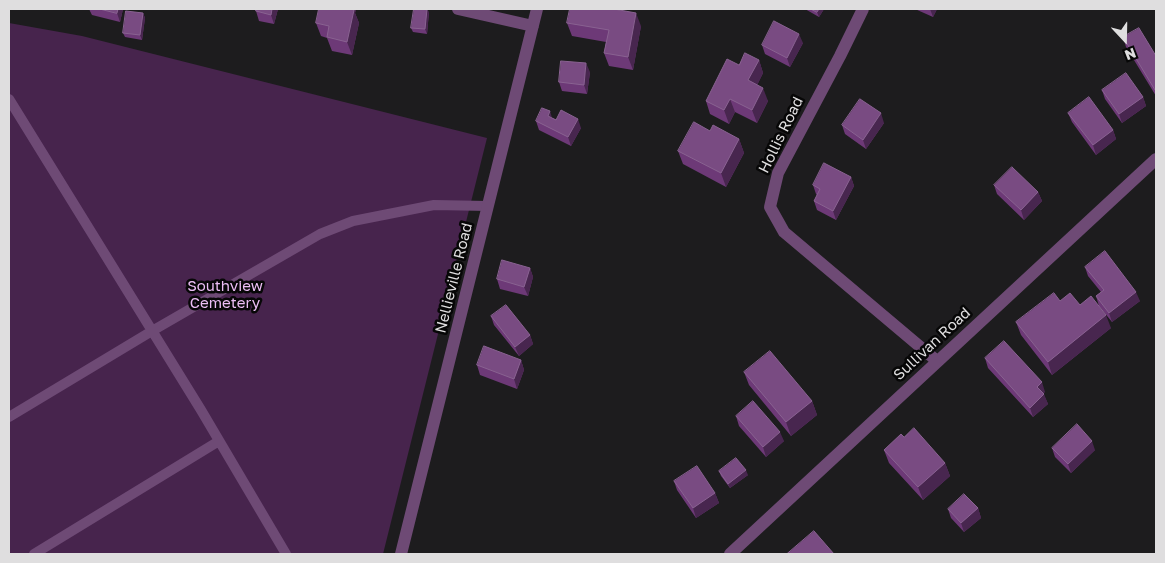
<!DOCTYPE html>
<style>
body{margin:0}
#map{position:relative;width:1165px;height:563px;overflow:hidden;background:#1d1c1e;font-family:"Golos Text",sans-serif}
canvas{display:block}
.frame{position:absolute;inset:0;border:10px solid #dfdedf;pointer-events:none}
.north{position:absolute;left:1100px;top:15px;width:50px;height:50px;-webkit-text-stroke:4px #070707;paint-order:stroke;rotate:159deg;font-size:14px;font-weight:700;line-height:20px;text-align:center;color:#dfdedf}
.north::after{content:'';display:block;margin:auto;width:18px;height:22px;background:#dfdedf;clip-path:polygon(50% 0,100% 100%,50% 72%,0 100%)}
</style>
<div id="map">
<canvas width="1165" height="563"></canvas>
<div class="frame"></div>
<div class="north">N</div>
</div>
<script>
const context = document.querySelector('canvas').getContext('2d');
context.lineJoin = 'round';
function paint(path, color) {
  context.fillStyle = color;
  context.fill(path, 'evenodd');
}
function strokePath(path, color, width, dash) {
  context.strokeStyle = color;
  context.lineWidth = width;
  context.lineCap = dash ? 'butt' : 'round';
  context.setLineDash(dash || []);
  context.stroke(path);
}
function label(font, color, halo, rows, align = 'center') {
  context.font = font + ' "Golos Text",sans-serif';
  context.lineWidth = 5;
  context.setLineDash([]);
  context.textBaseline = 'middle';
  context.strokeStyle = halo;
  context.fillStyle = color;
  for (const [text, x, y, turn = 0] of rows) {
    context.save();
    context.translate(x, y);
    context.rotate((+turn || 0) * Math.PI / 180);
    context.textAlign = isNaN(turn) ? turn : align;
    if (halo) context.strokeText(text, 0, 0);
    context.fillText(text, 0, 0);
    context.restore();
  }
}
const green = new Path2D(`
 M9,23L82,36L487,138L383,554H9Z`);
const service = new Path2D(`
 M9,99L201,410L286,554
 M9,417L152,331L320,234L353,221L434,205L488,206
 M34,554L219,441`);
const minor = new Path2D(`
 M458,9L533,26
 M863,9L840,56L778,173L770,207L784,232L937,361
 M401,554L537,9
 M730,554L1156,159`);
const wall = new Path2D(`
 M89,9H123L120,22L92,15Z
 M256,9H278L274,24L259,21L256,11Z
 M319,9H356L355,13L359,23L352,55L332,51L327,38L321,36L316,23Z
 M805,9H824L819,17Z
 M915,9H937L933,17Z
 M429,12L427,34L413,32L411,28Z
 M143,13L145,18L142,40L125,37L123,33Z
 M567,23L641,26L633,70L609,66L604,53L606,42L572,36Z
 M1123,37L1156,56V96L1126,47Z
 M803,43L790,67L765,54L762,45Z
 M759,60L763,73L757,85L768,101L757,123L735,112L729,124L710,114L706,101L739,65Z
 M590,72L587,94L562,91L559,82Z
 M1102,90L1143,97L1146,106L1122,123L1105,99Z
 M1068,113L1113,130L1116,139L1096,155L1072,122Z
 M552,118L581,128L571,146L539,130L536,121Z
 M884,123L866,149L845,134L842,125Z
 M710,131L739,139L744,153L726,187L683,164L678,151Z
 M851,177L854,186L836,220L817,210L814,201L817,195L816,194L813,185Z
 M994,185L1038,192L1042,201L1024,220L997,194Z
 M1085,267L1140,301L1112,322L1099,306L1096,296L1101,292L1088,276Z
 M530,268L533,277L528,296L500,289L497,279Z
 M1060,301L1080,305L1111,328L1052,375L1021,335L1016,322Z
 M491,316L530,335L533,344L519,356L494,325Z
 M985,358L1045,392L1043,393L1048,404L1033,417L988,368Z
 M521,360L524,370L517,389L480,375L477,365Z
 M744,372L812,401L817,415L791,436L749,385Z
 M736,416L784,441L766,457L739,426Z
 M904,437L945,463L950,476L923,500L889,463L884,450Z
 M1052,448L1095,450L1071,473L1055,457Z
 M719,471L748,475L730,488L721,476Z
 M674,481L715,493L719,503L696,518L677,490Z
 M978,508L981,518L964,532L951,518L948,509Z`);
const shadedWall = new Path2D(`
 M118,9H123L120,22L117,13Z
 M272,9H278L274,24L271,15Z
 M349,9H356L355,13L359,23L352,55L347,42Z
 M427,9L429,12L427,34L425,29Z
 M819,9H824L819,17L817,12Z
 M930,9H937L933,17Z
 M143,13L145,18L142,40L140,35Z
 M636,13L641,26L633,70L628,57Z
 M799,34L803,43L790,67L787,58Z
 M759,60L763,73L753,94L748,80Z
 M586,63L590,72L587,94L584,85Z
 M763,88L768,101L757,123L752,110Z
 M1143,97L1146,106L1122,123L1119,114Z
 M730,99L735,112L729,124L724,110Z
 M550,111L553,121L548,116Z
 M881,113L884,123L866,149L863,140Z
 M578,119L581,128L571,146L568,137Z
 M1113,130L1116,139L1096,155L1093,145Z
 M739,139L744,153L726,187L721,173Z
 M851,177L854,186L836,220L833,211Z
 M1038,192L1042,201L1024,220L1021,210Z
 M530,268L533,277L528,296L524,287Z
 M1136,292L1140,301L1112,322L1109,313Z
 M1106,315L1111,328L1052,375L1048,362Z
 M530,335L533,344L519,356L515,347Z
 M521,360L524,370L517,389L514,379Z
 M1042,382L1045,392L1040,396L1037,387Z
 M1044,394L1048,404L1033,417L1030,408Z
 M812,401L817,415L791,436L786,422Z
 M780,432L784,441L766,457L763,447Z
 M1092,441L1095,450L1071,473L1068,464Z
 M945,463L950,476L923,500L918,487Z
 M746,470L748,475L730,488L728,484Z
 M715,493L719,503L696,518L693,508Z
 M978,508L981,518L964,532L961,523Z`);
const building = new Path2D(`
 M100,9H118L117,13Z
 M256,9H272L271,15L256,11Z
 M319,9H351L354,10L347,42L327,37L329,26L316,23Z
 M414,9H427L425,29L411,28Z
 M570,9H614L636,13L628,57L604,53L609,30L567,23Z
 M811,9H819L817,12Z
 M126,11L143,13L140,35L123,33Z
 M774,21L799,34L787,58L762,45Z
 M1139,28L1156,56V90H1155L1123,37Z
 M745,53L759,60L748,80L763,88L752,110L730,99L724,110L706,101L727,59L739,65Z
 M561,61L586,63L584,85L559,82Z
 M1126,73L1143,97L1119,114L1102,90Z
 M1089,97L1113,130L1093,145L1068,113Z
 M860,99L881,113L863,140L842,125Z
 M542,108L550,111L548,116L556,120L561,110L578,119L568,137L536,121Z
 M694,122L710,131L713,125L739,139L721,173L678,151Z
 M824,163L851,177L833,211L814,201L820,189L813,185Z
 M1012,167L1038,192L1021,210L994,185Z
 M1105,251L1136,292L1109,313L1096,296L1104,290L1085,267Z
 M502,260L530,268L524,287L497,279Z
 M1054,293L1060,301L1070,293L1080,305L1091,296L1106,315L1048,362L1016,322Z
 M506,305L530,335L515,347L491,316Z
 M1004,341L1042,382L1037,387L1044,394L1030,408L985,358Z
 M484,346L521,360L514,379L477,365Z
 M770,351L812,401L786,422L744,372Z
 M753,401L780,432L763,447L736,416Z
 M1077,424L1092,441L1068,464L1052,448Z
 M914,428L945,463L918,487L884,450L901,434L904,437Z
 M736,458L746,470L728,484L719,471Z
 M697,466L715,493L693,508L674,481Z
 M964,494L978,508L961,523L948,509Z
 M814,531L834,554H787Z`);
const streetNames = [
 ["Hollis Road",781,135,-64],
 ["Nellieville Road",454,278,-76],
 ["Sullivan Road",932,344,-43]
];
const parkNames = [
 ["Southview",225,286],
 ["Cemetery",225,303]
];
paint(green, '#47244d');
strokePath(service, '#6e4a75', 10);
strokePath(minor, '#6e4a75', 12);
paint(wall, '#6d3977');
paint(shadedWall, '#48264f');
paint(building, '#794b82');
strokePath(building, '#896291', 1);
label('15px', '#dfdedf', '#070707', streetNames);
label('15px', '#ecbef5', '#070707', parkNames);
</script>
